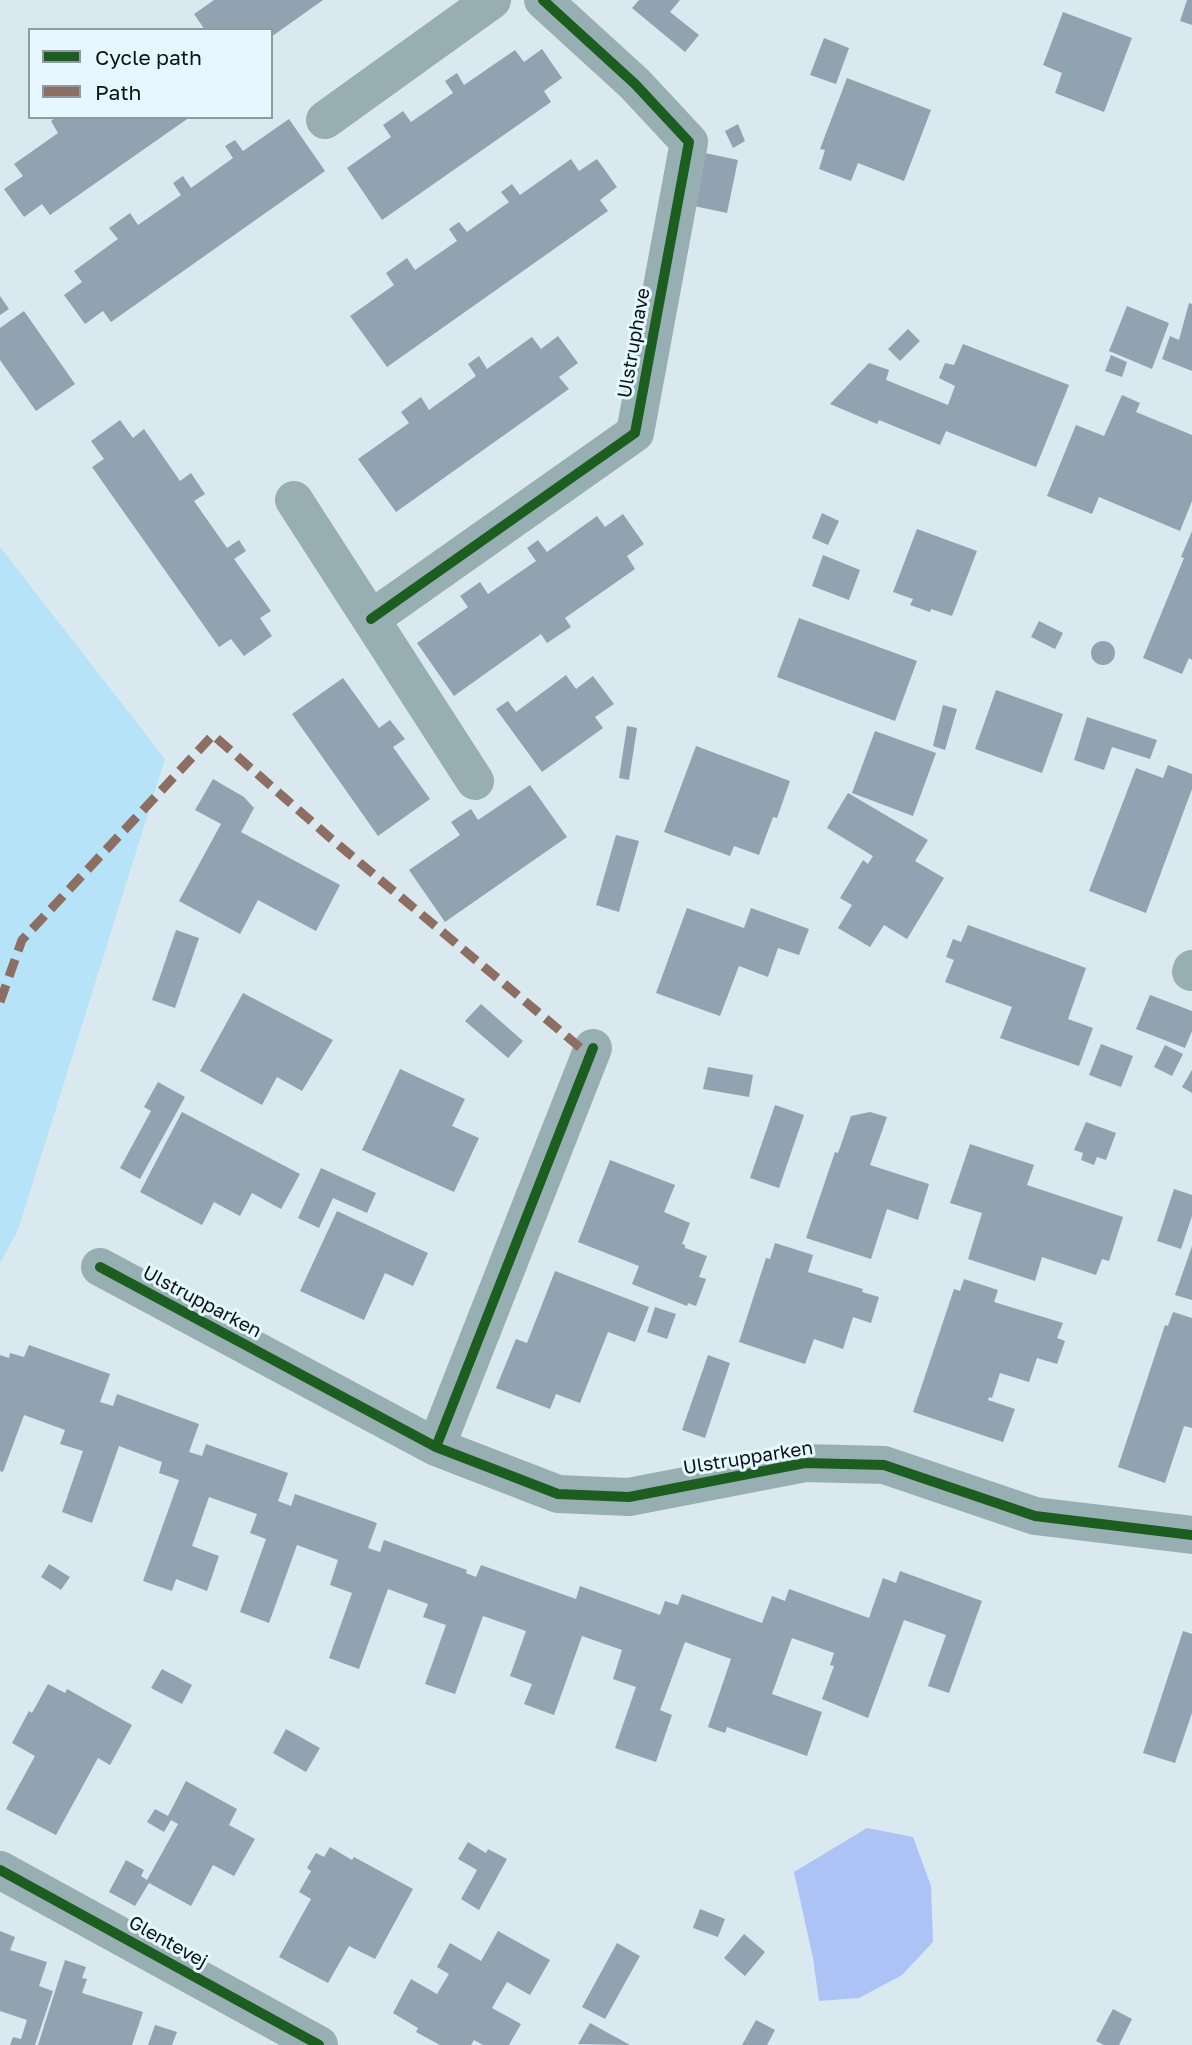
<!DOCTYPE html>
<style>
body{margin:0}
#map{position:relative;width:1192px;height:2045px;overflow:hidden;background:#dae8ef;font-family:"Golos Text",sans-serif}
canvas{display:block}
.legend{position:absolute;left:28px;top:28px;width:245px;height:91px;box-sizing:border-box;background:#e7f7ff;border:2px solid #8e9ba2;margin:0;padding:9px 12px;list-style:none;font-size:21px;color:#091217}
.legend li{display:flex;align-items:center;gap:14px;height:35px}
.legend b{width:35px;border:2px solid #8e9ba2}
</style>
<div id="map">
<canvas width="1192" height="2045"></canvas>
<ul class="legend">
<li><b style="height:9px;background:#1b5e20"></b>Cycle path</li>
<li><b style="height:9px;background:#8d6e63"></b>Path</li>
</ul>
</div>
<script>
const context = document.querySelector('canvas').getContext('2d');
context.lineJoin = 'round';
function paint(path, color) {
  context.fillStyle = color;
  context.fill(path, 'evenodd');
}
function strokePath(path, color, width, dash) {
  context.strokeStyle = color;
  context.lineWidth = width;
  context.lineCap = dash ? 'butt' : 'round';
  context.setLineDash(dash || []);
  context.stroke(path);
}
function label(font, color, halo, rows, align = 'center') {
  context.font = font + ' "Golos Text",sans-serif';
  context.lineWidth = 6;
  context.setLineDash([]);
  context.textBaseline = 'middle';
  context.strokeStyle = halo;
  context.fillStyle = color;
  for (const [text, x, y, turn = 0] of rows) {
    context.save();
    context.translate(x, y);
    context.rotate((+turn || 0) * Math.PI / 180);
    context.textAlign = isNaN(turn) ? turn : align;
    if (halo) context.strokeText(text, 0, 0);
    context.fillText(text, 0, 0);
    context.restore();
  }
}
const green = new Path2D(`
 M0,547L165,759L18,1230L0,1263Z`);
const water = new Path2D(`
 M867,1828L913,1837L931,1886L933,1942L902,1975L859,1998L819,2001L813,1958L794,1872Z`);
const building = new Path2D(`
 M214,0H323L271,37V30H205L194,14Z
 M639,0H680L670,12L699,35L685,52L632,8Z
 M1187,0H1192V25L1180,21Z
 M1063,12L1132,38L1104,112L1055,93L1062,73L1043,65Z
 M824,38L849,48L836,84L810,75Z
 M542,49L562,78L544,91L551,102L382,220L347,168L391,137L383,125L403,111L411,122L453,93L445,81L457,73L464,85L515,50L524,62Z
 M847,78L931,110L904,181L858,163L851,181L819,169L825,150L820,149Z
 M56,117L79,118L190,117L50,215L42,204L24,217L4,189L23,176L14,164L58,133L51,121Z
 M289,119L325,171L111,322L103,311L85,324L64,295L82,282L74,271L118,239L109,228L130,213L138,225L181,195L173,183L183,176L191,188L233,158L225,146L235,140L243,151Z
 M738,124L745,141L733,148L725,131Z
 M705,153L738,160L727,213L694,206Z
 M571,159L579,171L597,159L617,187L600,200L608,211L387,367L350,316L394,285L386,273L407,258L415,270L457,241L449,229L459,222L467,232L509,202L501,192L512,184L520,195Z
 M0,296L9,309L0,315Z
 M1189,303L1192,304V371L1162,359L1170,336L1179,340Z
 M1127,306L1169,323L1152,369L1109,351Z
 M24,311L75,384L36,411L0,360V328Z
 M908,329L920,341L900,361L888,349Z
 M558,336L578,363L559,377L569,389L396,512L358,459L409,423L401,412L421,397L429,410L476,376L468,364L479,356L487,369L532,337L541,349Z
 M963,344L1069,385L1036,467L946,431L940,445L879,420L877,424L830,404L869,363L889,370L886,380L948,405L955,386L939,378L945,363L954,365Z
 M1111,355L1127,362L1122,377L1105,371Z
 M1122,395L1140,403L1136,412L1192,435V501L1180,531L1099,497L1092,514L1047,496L1076,425L1104,436Z
 M120,420L133,438L144,429L180,481L191,473L205,494L194,501L227,548L239,540L246,551L234,559L271,611L260,618L272,636L244,656L231,639L219,647L92,467L104,459L91,441Z
 M822,513L839,521L828,545L812,538Z
 M623,514L644,544L627,556L635,569L565,618L571,627L547,643L541,634L454,696L417,643L468,607L460,596L480,582L488,594L536,561L527,548L538,540L547,552L597,516L605,527Z
 M917,529L977,551L952,616L931,609L930,612L910,605L913,599L893,592Z
 M1192,531V660L1189,658L1182,674L1143,658L1184,558L1181,557Z
 M823,555L860,570L849,600L812,586Z
 M799,618L917,661L895,721L777,677Z
 M1039,621L1063,633L1055,649L1031,637Z
 M1091 653a12 12 0 1 1 24 0a12 12 0 1 1-24 0Z
 M566,675L576,689L593,676L614,704L595,717L603,728L542,772L496,709L508,701L516,712Z
 M343,678L379,728L390,720L405,739L393,747L430,799L378,836L292,714Z
 M996,690L1063,714L1042,773L975,749Z
 M943,705L957,709L945,750L933,746Z
 M1087,717L1157,740L1150,759L1112,747L1104,770L1074,760Z
 M627,726L637,728L629,780L619,778Z
 M875,731L936,753L913,816L852,793Z
 M696,746L790,781L777,818L773,817L759,855L734,846L730,856L664,832Z
 M1168,765L1192,774V789L1146,913L1089,891L1136,768L1163,778Z
 M213,779L244,797L254,808L241,832L340,885L316,931L258,900L240,934L179,901L221,824L195,810Z
 M530,785L567,837L445,922L409,870L460,835L451,822L471,809L478,820Z
 M848,793L928,840L915,861L944,878L907,939L884,925L870,947L838,928L852,905L840,898L863,860L868,864L873,856L827,828Z
 M616,835L639,841L619,912L596,905Z
 M687,908L744,928L751,908L809,929L799,955L778,948L768,977L739,966L720,1016L656,993Z
 M968,925L1086,968L1068,1019L1093,1028L1079,1066L1000,1038L1012,1007L945,982L954,960L946,957L953,939L961,942Z
 M176,930L199,938L175,1008L152,1000Z
 M243,993L333,1040L302,1091L277,1077L262,1105L200,1071Z
 M1150,995L1192,1011V1031L1185,1048L1136,1029Z
 M481,1004L523,1041L508,1058L465,1021Z
 M1101,1044L1133,1056L1121,1087L1089,1075Z
 M1165,1045L1183,1054L1172,1076L1154,1067Z
 M708,1067L753,1075L749,1097L703,1089Z
 M400,1069L465,1099L452,1126L479,1138L454,1192L362,1150Z
 M1192,1070V1093L1182,1087Z
 M158,1082L185,1097L140,1179L120,1168L151,1111L144,1107Z
 M775,1105L804,1115L779,1188L750,1178Z
 M182,1112L300,1174L281,1209L252,1193L240,1216L214,1202L202,1225L140,1192Z
 M870,1112L887,1117L870,1165L929,1184L918,1220L887,1209L871,1259L806,1238L835,1152L838,1153L851,1116Z
 M1086,1122L1116,1133L1106,1160L1097,1157L1094,1165L1081,1160L1083,1153L1074,1150Z
 M970,1144L1034,1165L1027,1185L1123,1217L1109,1261L1102,1259L1096,1275L1042,1257L1035,1281L968,1259L982,1213L950,1203Z
 M610,1160L675,1185L664,1212L690,1223L682,1244L685,1245V1248L707,1256L699,1277L706,1279L696,1306L688,1303L687,1306L632,1284L639,1266L578,1242Z
 M321,1168L376,1193L367,1213L333,1198L319,1228L298,1218Z
 M1174,1189L1192,1195V1216L1181,1249L1157,1241Z
 M337,1211L428,1253L413,1286L385,1273L364,1320L300,1291Z
 M775,1243L813,1255L808,1272L863,1289L862,1292L879,1297L871,1323L853,1317L843,1349L814,1339L805,1364L739,1342L766,1258L770,1259Z
 M1192,1246V1300L1175,1295Z
 M555,1271L649,1307L635,1342L608,1332L580,1403L556,1394L550,1409L496,1388L516,1339L527,1343Z
 M964,1279L998,1290L994,1302L1063,1323L1057,1338L1065,1341L1057,1364L1037,1358L1029,1382L1000,1373L992,1398L989,1397L988,1400L1015,1409L1003,1442L913,1412L954,1289L960,1291Z
 M655,1307L676,1314L667,1339L647,1332Z
 M1173,1312L1192,1318V1428L1184,1426L1165,1483L1118,1467L1165,1325L1168,1326Z
 M29,1345L110,1374L100,1402L113,1406L117,1394L199,1424L189,1452L202,1456L206,1444L288,1473L278,1501L291,1506L295,1494L377,1523L368,1548L380,1552L384,1540L467,1570L466,1573L476,1577L481,1565L576,1599L580,1586L660,1615L665,1601L678,1605L682,1594L762,1623L772,1596L785,1601L789,1589L869,1618L883,1578L896,1583L900,1571L982,1601L949,1693L928,1686L946,1635L904,1620L868,1718L822,1699L834,1666L830,1665L834,1653L792,1638L772,1694L822,1712L807,1756L727,1727L725,1733L708,1727L731,1659L685,1642L660,1710L672,1715L656,1762L615,1748L636,1687L613,1679L622,1650L582,1636L554,1715L524,1704L532,1684L510,1676L526,1631L483,1616L455,1694L425,1684L446,1625L423,1617L428,1604L388,1589L359,1669L329,1658L352,1593L330,1585L338,1560L297,1545L269,1623L240,1612L266,1539L250,1533L257,1514L209,1497L192,1546L219,1556L207,1591L176,1579L172,1591L143,1581L179,1480L159,1473L162,1462L119,1446L92,1523L62,1512L83,1451L60,1444L65,1430L24,1415L3,1472L0,1471V1355L9,1358L10,1353L24,1357Z
 M708,1355L730,1363L705,1438L682,1430Z
 M49,1564L70,1577L61,1590L41,1577Z
 M1183,1631L1192,1634V1713L1175,1763L1143,1753Z
 M162,1669L192,1685L182,1704L151,1688Z
 M48,1684L65,1693L67,1689L132,1725L110,1765L98,1758L56,1835L6,1809L35,1756L12,1743L29,1711L32,1713Z
 M286,1729L320,1748L306,1772L273,1753Z
 M186,1781L237,1809L229,1825L255,1839L234,1876L213,1865L191,1906L149,1883L135,1906L109,1892L126,1860L144,1870L141,1876L147,1880L178,1824L171,1820L164,1832L147,1822L155,1809L168,1816Z
 M468,1842L486,1853L488,1849L507,1859L479,1910L461,1899L477,1870L458,1859Z
 M330,1847L352,1860L354,1857L413,1889L375,1959L349,1946L328,1983L279,1957L311,1899L299,1892L311,1871L307,1868L316,1853L324,1857Z
 M700,1909L725,1919L718,1937L693,1928Z
 M0,1931L15,1937L10,1950L47,1962L39,1986L53,1991L35,2045H10L13,2037L21,2039L27,2020L0,2011Z
 M498,1931L550,1960L530,1995L507,1982L492,2008L521,2024L509,2045H483L474,2040L471,2045H440L416,2032L418,2028L393,2013L411,1979L437,1994L449,1974L437,1967L450,1943L481,1961Z
 M744,1934L765,1952L745,1976L724,1958Z
 M617,1943L640,1956L605,2019L582,2007Z
 M65,1960L86,1967L82,1978L87,1979L82,1993L143,2012L132,2045H38Z
 M1113,2009L1132,2019L1119,2045H1104L1096,2041Z
 M756,2020L775,2030L767,2045H742Z
 M590,2023L630,2045L578,2044Z
 M155,2025L177,2032L172,2045H148Z`);
const minor = new Path2D(`
 M325,120L492,0
 M294,500L475,781
 M371,619L635,433L689,142L635,84L543,0
 M1191,972L1192,969
 M100,1267L436,1447L558,1494L629,1497L805,1463L884,1465L1035,1516L1192,1535
 M436,1447L593,1048
 M0,1870L319,2045`);
const quiet = new Path2D(`
 M0,1002L22,940L213,735L328,836L589,1055`);
const cycleway = new Path2D(`
 M371,619L635,433L689,142L635,84L543,0
 M100,1267L436,1447L558,1494L629,1497L805,1463L884,1465L1035,1516L1192,1535
 M436,1447L593,1048
 M0,1870L319,2045`);
const streetNames = [
 ["Ulstruphave",634,343,-80],
 ["Ulstrupparken",202,1302,28],
 ["Ulstrupparken",748,1458,-9],
 ["Glentevej",168,1942,29]
];
paint(green, '#b6e3f7');
paint(water, '#adc2f5');
paint(building, '#91a3b1');
strokePath(minor, '#97afb3', 38);
strokePath(quiet, '#8d6e63', 9, [18, 9]);
strokePath(cycleway, '#1b5e20', 10);
label('19px', '#091217', '#e7f7ff', streetNames);
</script>
